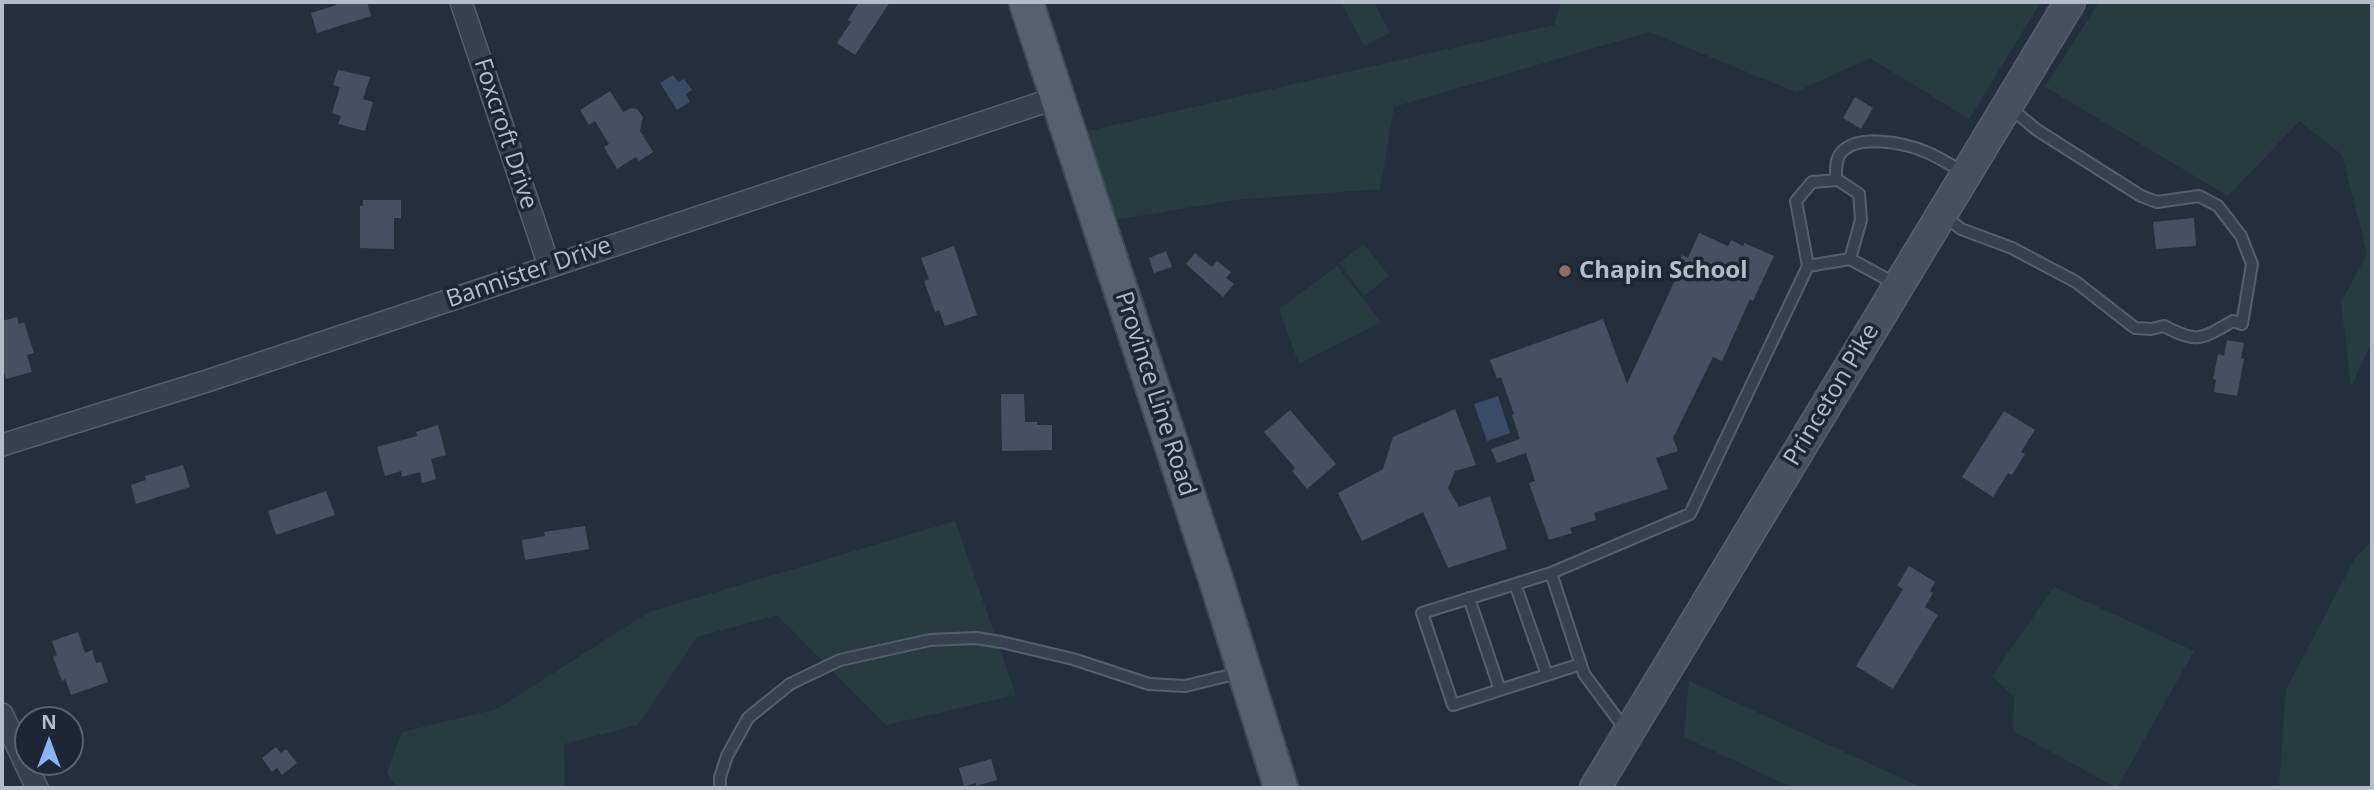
<!DOCTYPE html>
<style>
body{margin:0}
#map{position:relative;width:2374px;height:790px;overflow:hidden;background:#242f3e;font-family:"Open Sans",sans-serif}
canvas{display:block}
.frame{position:absolute;inset:0;border:4px solid #b4bcc9;pointer-events:none}
.north{position:absolute;left:14px;top:706px;width:70px;height:70px;box-sizing:border-box;background:#1d2633;border:2px solid #59626f;border-radius:50%;rotate:0deg;font-size:19px;font-weight:700;line-height:28px;text-align:center;color:#b4bcc9}
.north::after{content:'';display:block;margin:auto;width:24px;height:32px;background:#8ab4f8;clip-path:polygon(50% 0,100% 100%,50% 72%,0 100%)}
</style>
<div id="map">
<canvas width="2374" height="790"></canvas>
<div class="frame"></div>
<div class="north">N</div>
</div>
<script>
const context = document.querySelector('canvas').getContext('2d');
context.lineJoin = 'round';
function paint(path, color) {
  context.fillStyle = color;
  context.fill(path, 'evenodd');
}
function strokePath(path, color, width, dash) {
  context.strokeStyle = color;
  context.lineWidth = width;
  context.lineCap = dash ? 'butt' : 'round';
  context.setLineDash(dash || []);
  context.stroke(path);
}
function label(font, color, halo, rows, align = 'center') {
  context.font = font + ' "Open Sans",sans-serif';
  context.lineWidth = 7;
  context.setLineDash([]);
  context.textBaseline = 'middle';
  context.strokeStyle = halo;
  context.fillStyle = color;
  for (const [text, x, y, turn = 0] of rows) {
    context.save();
    context.translate(x, y);
    context.rotate((+turn || 0) * Math.PI / 180);
    context.textAlign = isNaN(turn) ? turn : align;
    if (halo) context.strokeText(text, 0, 0);
    context.fillText(text, 0, 0);
    context.restore();
  }
}
const green = new Path2D(`
 M1341,2H1374L1390,33L1364,46Z
 M1561,2H2041L1969,119L1870,58L1796,92L1649,32L1394,107L1380,189L1234,200L1115,220L1088,131L1554,25Z
 M2099,2H2372V341L2351,387L2341,302L2367,254L2342,155L2300,121L2228,196L2045,87Z
 M1364,244L1389,276L1364,296L1339,263Z
 M1337,266L1381,322L1299,364L1279,309Z
 M955,521L1016,695L886,725L777,615L697,637L638,725L564,744L565,788H397L387,773L402,732L497,709L649,612Z
 M2372,541V788H2279L2286,690L2355,558Z
 M2054,587L2194,651L2117,788L2013,731L2014,697L1992,676Z
 M1689,681L1923,788H1793L1684,737Z`);
const water = new Path2D(`
 M673,75L678,82L684,79L692,90L686,94L690,102L677,110L660,83Z
 M1498,396L1510,433L1487,441L1474,404Z`);
const building = new Path2D(`
 M335,2H367L371,16L317,33L311,13L336,5Z
 M859,2H890L855,55L837,43L851,22L848,20Z
 M338,70L370,77L363,99L373,102L365,131L338,124L341,116L332,113L340,87L333,85Z
 M610,91L623,112L631,108L637,109L643,117L640,131L653,152L639,161L636,157L617,169L604,147L609,144L595,121L589,125L580,110Z
 M1855,97L1873,108L1861,129L1843,118Z
 M363,200H401V218H394V249L360,248V206H363Z
 M2194,218L2196,246L2156,249L2153,222Z
 M1699,233L1728,246L1731,240L1743,246L1744,243L1774,256L1753,301L1750,299L1722,361L1713,357L1673,438L1678,451L1656,458L1668,489L1594,513L1596,520L1570,528L1572,533L1549,540L1529,483L1535,481L1526,453L1497,463L1491,449L1520,439L1512,415L1514,414L1501,377L1497,379L1490,360L1603,319L1627,384L1676,278L1672,276L1682,255L1688,258Z
 M954,246L977,315L945,326L939,310L935,312L924,281L929,279L921,258Z
 M1166,251L1172,267L1154,273L1149,258Z
 M1195,253L1212,267L1217,261L1231,272L1226,278L1234,284L1223,297L1186,264Z
 M17,317L19,324L24,322L34,353L27,355L32,372L6,379L2,365V321Z
 M2227,340L2244,343L2241,358L2244,359L2237,396L2214,392L2216,380L2213,379L2218,354L2224,356Z
 M1001,394H1024L1025,422H1037V425H1052V450L1002,451Z
 M1455,409L1476,465L1455,471L1448,488L1459,507L1490,496L1507,549L1448,568L1423,512L1362,541L1338,493L1383,469L1393,437Z
 M1290,410L1336,464L1307,489L1292,471L1295,468L1264,432Z
 M2004,411L2035,430L2021,452L2025,454L2012,475L2008,473L1993,497L1962,477Z
 M438,425L446,455L431,459L436,479L422,483L420,472L402,477L401,471L385,476L377,447L417,436L416,432Z
 M183,465L190,487L136,504L131,485L146,480L145,476Z
 M326,491L335,515L276,535L268,511Z
 M585,526L589,549L525,560L522,540L545,536L544,532Z
 M1909,566L1935,582L1930,591L1933,593L1925,607L1938,615L1893,689L1856,666L1903,589L1897,586Z
 M78,632L85,653L92,650L96,663L101,662L108,682L71,695L65,679L62,681L53,657L57,655L52,641Z
 M276,747L281,753L286,749L297,763L282,775L277,768L272,772L262,758Z
 M991,759L997,780L976,786V783L964,786L959,768Z`);
const lane = new Path2D(`
 M1836,180C1836,171 1835,160 1841,153C1858,133 1905,143 1926,152C1939,157 1952,166 1965,173
 M1944,216L1961,229L2012,248L2076,282L2135,328L2151,329L2164,326C2198,344 2201,339 2233,321L2242,324L2252,264L2241,236L2218,206L2199,196L2157,202L2141,196L2037,130L2008,106
 M1808,266L1850,259L1896,284
 M1551,573L1584,674L1625,729
 M1515,584L1547,675
 M1469,598L1500,690
 M1581,664L1453,705L1422,613L1551,573L1690,514L1808,266L1796,201L1812,182L1838,180L1859,194L1861,220L1850,259
 M720,788V777L727,756L748,718L790,684L840,660L930,640L976,638L1001,642L1073,659L1149,684L1185,686L1243,672`);
const street = new Path2D(`
 M461,2L549,266
 M2,445L207,381L1056,98
 M2,714L37,788`);
const secondary = new Path2D(`
 M1595,788L2070,2`);
const primary = new Path2D(`
 M1026,2L1216,580L1281,788`);
const markers = [
 [1565,271,7,"#8d6e63"]
];
const streetNames = [
 ["Foxcroft Drive",505,134,72],
 ["Bannister Drive",529,273,-19],
 ["Province Line Road",1155,394,72],
 ["Princeton Pike",1832,395,-59]
];
const poiNames = [
 ["Chapin School",1579,271]
];
paint(green, '#263c3f');
paint(water, '#394c67');
paint(building, '#455162');
strokePath(lane, '#565f6c', 14);
strokePath(street, '#565f6c', 24);
strokePath(secondary, '#565f6c', 33);
strokePath(primary, '#414a57', 37);
strokePath(lane, '#38414e', 10);
strokePath(street, '#38414e', 21);
strokePath(secondary, '#465061', 30);
strokePath(primary, '#56606e', 33);
for (const [x, y, r, color] of markers) {
  const dot = new Path2D();
  dot.arc(x, y, r, 0, 2 * Math.PI);
  context.fillStyle = color;
  context.fill(dot);
  strokePath(dot, '#1d2633', 2.5);
}
label('24px', '#b4bcc9', '#1d2633', streetNames);
label('bold 24px', '#b4bcc9', '#1d2633', poiNames, 'left');
</script>
